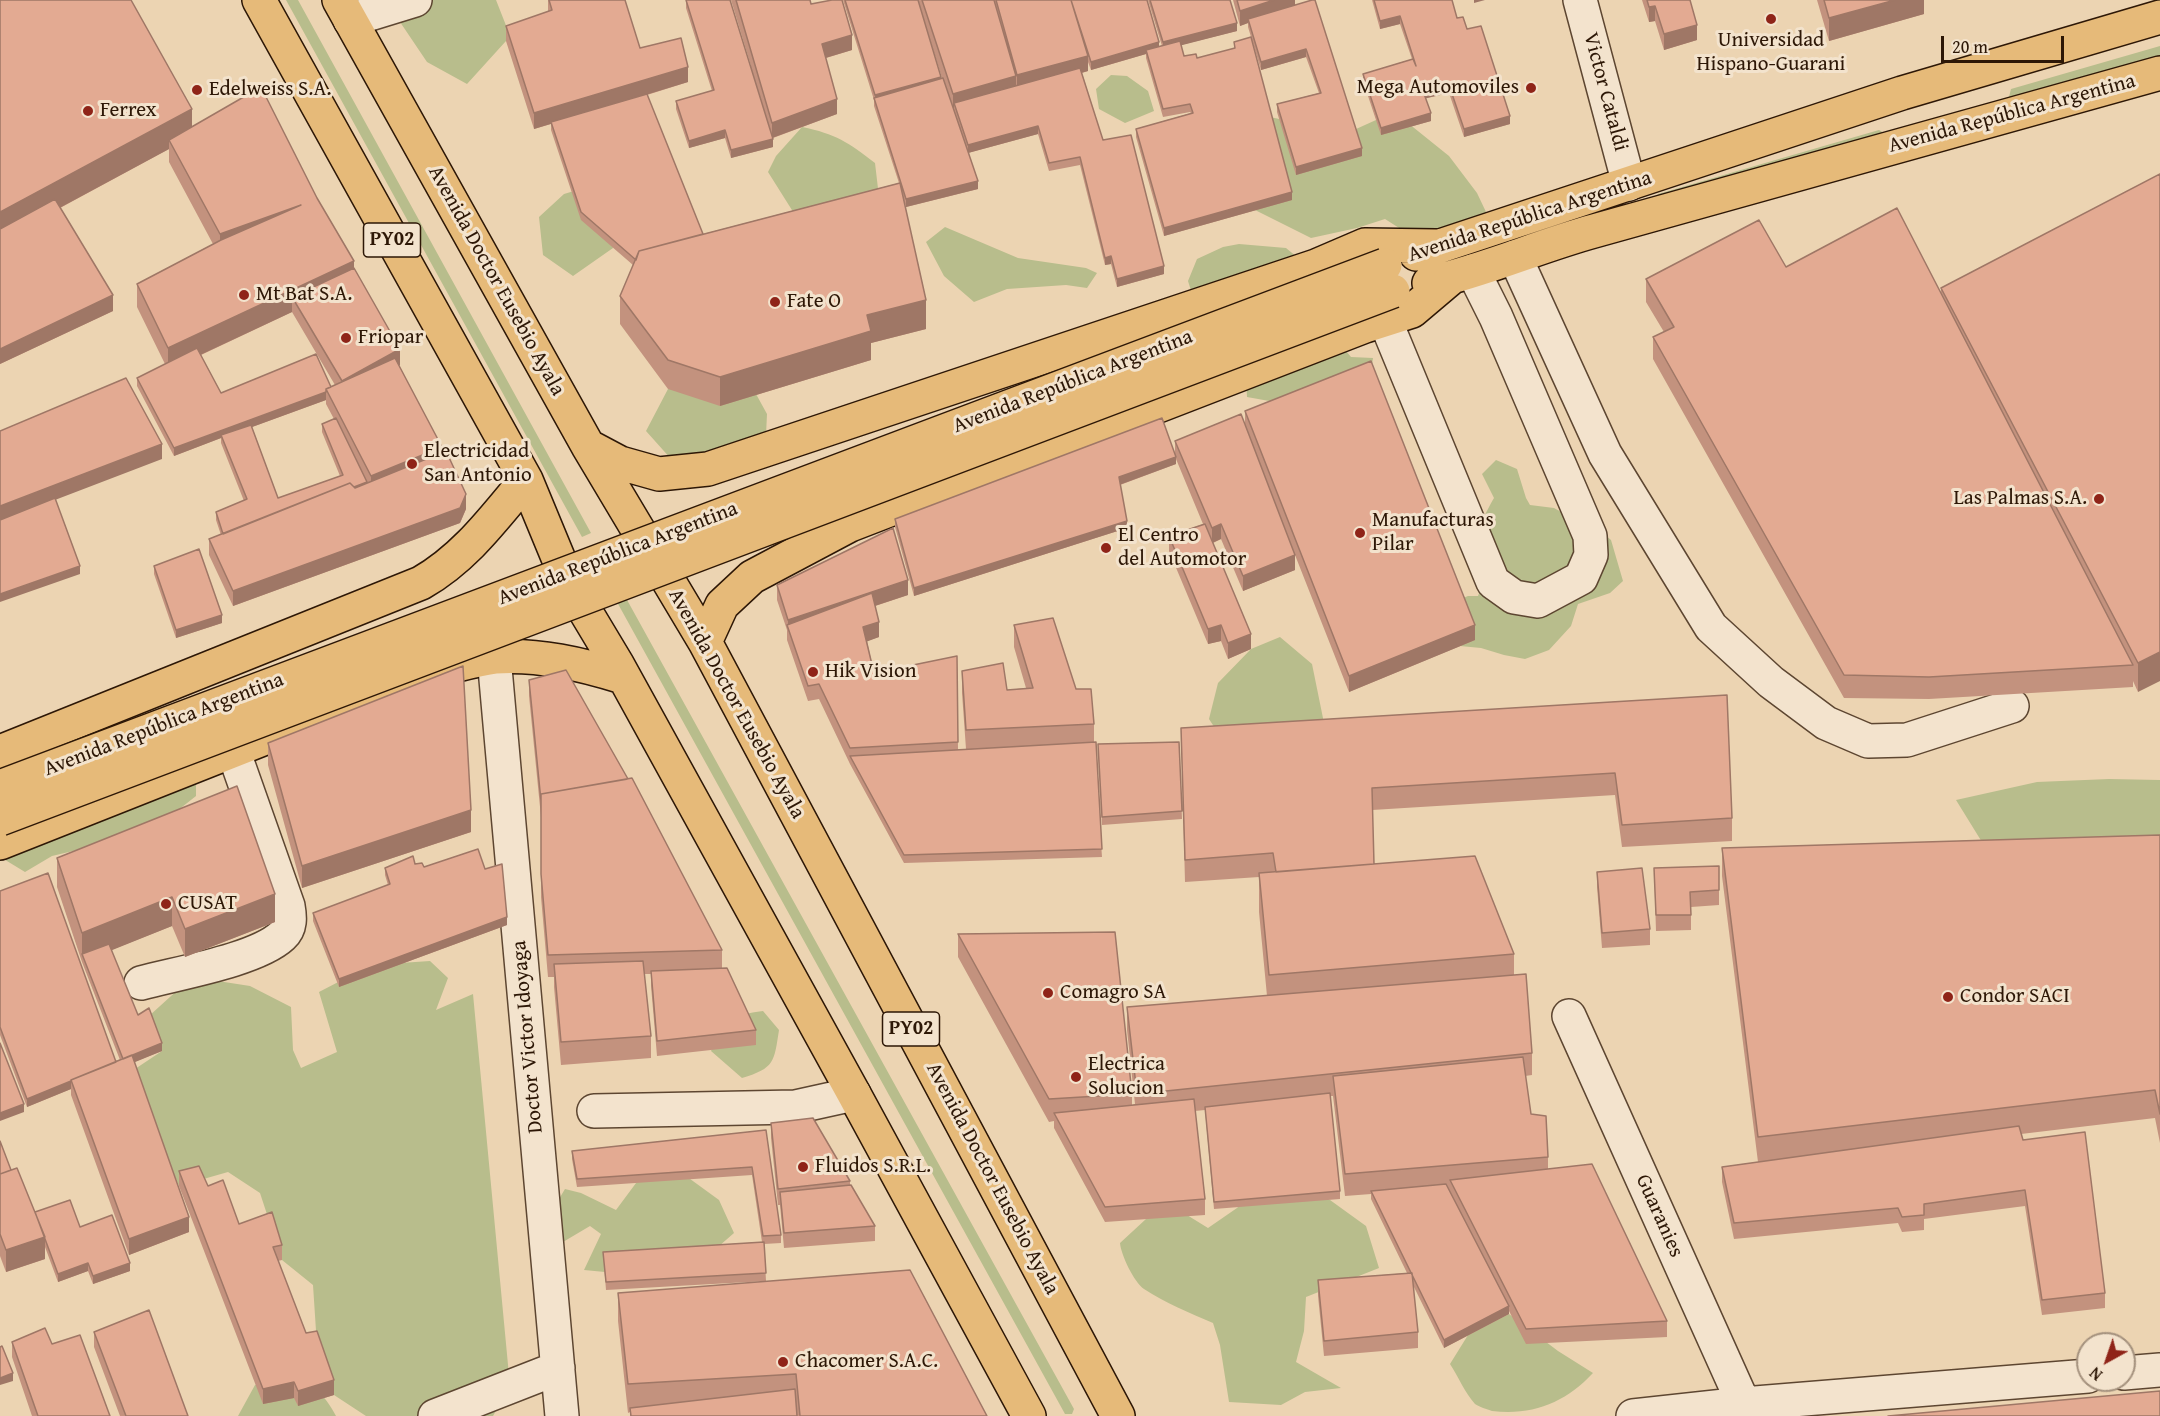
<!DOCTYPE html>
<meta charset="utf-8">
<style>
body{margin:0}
#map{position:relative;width:2160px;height:1416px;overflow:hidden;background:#ecd4b2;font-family:"Gentium Book Plus",serif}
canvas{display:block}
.north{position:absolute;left:2076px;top:1332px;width:60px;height:60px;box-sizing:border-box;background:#f3e3cd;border:2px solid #a4917d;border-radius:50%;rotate:220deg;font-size:16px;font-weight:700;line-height:24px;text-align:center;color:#2d1706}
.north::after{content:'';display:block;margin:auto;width:21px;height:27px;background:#8f2418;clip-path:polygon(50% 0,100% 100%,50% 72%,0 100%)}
.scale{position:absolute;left:1941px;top:36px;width:123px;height:27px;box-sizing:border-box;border:3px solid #2d1706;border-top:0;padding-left:8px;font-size:18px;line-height:21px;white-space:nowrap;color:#2d1706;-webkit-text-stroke:4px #f3e3cd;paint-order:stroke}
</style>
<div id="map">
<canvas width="2160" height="1416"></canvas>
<div class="north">N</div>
<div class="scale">20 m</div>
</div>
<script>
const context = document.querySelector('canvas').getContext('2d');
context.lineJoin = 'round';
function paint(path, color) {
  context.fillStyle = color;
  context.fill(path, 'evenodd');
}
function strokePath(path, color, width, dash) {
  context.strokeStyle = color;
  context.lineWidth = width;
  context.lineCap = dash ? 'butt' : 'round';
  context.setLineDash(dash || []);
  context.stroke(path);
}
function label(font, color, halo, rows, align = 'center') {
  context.font = font + ' "Gentium Book Plus",serif';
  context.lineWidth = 6;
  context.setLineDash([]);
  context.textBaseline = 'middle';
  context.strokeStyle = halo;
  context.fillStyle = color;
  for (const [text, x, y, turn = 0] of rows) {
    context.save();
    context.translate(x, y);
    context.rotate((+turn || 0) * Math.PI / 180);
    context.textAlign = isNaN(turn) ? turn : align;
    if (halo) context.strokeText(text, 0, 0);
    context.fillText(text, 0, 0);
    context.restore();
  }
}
const green = new Path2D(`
 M286,0H298L591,533L582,537Z
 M403,0H496L507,28L506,41L467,84L427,62L398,19Z
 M2160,46V57L2013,100L2009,97L2011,89Z
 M1111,75L1127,76L1148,91L1154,111L1125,123L1099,109L1096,89Z
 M1398,115L1449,156L1477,193L1496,233L1471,259L1440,254L1385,219L1357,228L1311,238L1243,204L1270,117L1307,125L1334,139L1376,120Z
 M802,127C836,134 848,142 875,163L879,197L802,226L768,172L776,156Z
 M1879,130L1884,133L1656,198L1658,194Z
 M604,182L613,248L573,276L543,255L539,217L564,194Z
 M945,227L1018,258L1086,268L1097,273L1087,288L1066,285L1007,289L974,302L944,276L926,242Z
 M1239,244L1286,248L1303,262L1193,297L1188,281L1197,259L1223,247Z
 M1341,345L1351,357L1373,358L1369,385L1297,406L1247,397L1245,360Z
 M745,374L767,414L766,435L680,469L646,431L668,389L701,375Z
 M1496,460L1517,469L1526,498L1530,505L1554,508L1574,519L1598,529L1611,540L1623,581L1610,593L1578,604L1571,626L1549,650L1525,659L1504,655L1481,648L1460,646L1451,603L1468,596H1478C1489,571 1480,568 1478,544C1477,529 1487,510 1494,498L1482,474Z
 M621,589L1074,1409L1072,1414H1065L612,593Z
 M1280,637L1312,664L1325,728L1228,748L1209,719L1218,683L1251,649Z
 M196,772V796L149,833L52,856L25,872L2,858Z
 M2109,779L2160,780V888L1998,868L1956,800L2037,782Z
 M430,961L448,978L436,1010L473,994L510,1386L493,1416H366L334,1395L317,1346L313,1285L282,1260L260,1193L228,1172L179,1186L132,1071L162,1051L149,1016L192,977L250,986L291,1007L293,1050L301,1068L337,1052L319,992L371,965Z
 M763,1011L779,1030C774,1062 775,1068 742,1078L711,1051C724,1025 733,1014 763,1011Z
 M1275,1171L1330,1200L1366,1226L1379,1268L1306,1297L1304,1331L1296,1362L1341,1388L1305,1392L1281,1405L1229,1402L1220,1345L1213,1323C1190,1313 1165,1303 1144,1289C1134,1282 1121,1255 1120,1243L1146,1219L1174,1207L1208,1228L1237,1208Z
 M686,1176L719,1200L734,1233L695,1267L626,1274L584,1270L601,1234L590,1226L563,1242L553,1209L565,1189L581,1193L616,1210L639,1179Z
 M1509,1314L1558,1351L1593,1373C1566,1402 1533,1416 1492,1411C1487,1409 1479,1407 1475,1404C1465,1393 1458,1376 1450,1364L1468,1335Z
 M289,1372C310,1382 325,1394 336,1416H238L255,1385Z`);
const minor = new Path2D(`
 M1580,0L1629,184
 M350,20L415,0
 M1515,257L1605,454L1711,627L1771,682L1826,723L1868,741L1907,740L2012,706
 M1385,320L1493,582L1514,597L1538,601L1581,578L1591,555L1590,536L1496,317L1473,271
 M494,657L562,1416
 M141,983C178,973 256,960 282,936C291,928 290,917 288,906L233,750
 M1569,1016L1749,1416
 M594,1111L795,1107L854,1094
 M2124,1373L2160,1370
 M435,1416L558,1368
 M1633,1416L1743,1404L2088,1376`);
const highway = new Path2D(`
 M259,0L526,480L569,584L617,664L854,1094L1029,1416
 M339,0L588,446L705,642L1118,1416
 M1416,254L1902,93L2160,17
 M1429,283C1486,270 1539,246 1594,231C1783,179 1971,124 2160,73
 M588,446L620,463L659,474L708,469L1316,266L1365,245L1436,246
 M705,642L722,605L752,577L850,525L1365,326L1412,311L1451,278
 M0,752L421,583C465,558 494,518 526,480
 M0,843L437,670C456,666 476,659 495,657C539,654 581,664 623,677`);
const highwayBridge = new Path2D(`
 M0,787L1385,265
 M0,819L1393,291`);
const wall = new Path2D(`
 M0,0L192,127L317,198L354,268L400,365H399L442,452L466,509L460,523L233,606L209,555V539L221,535L216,520V512L244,501L221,443V438L174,456L137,386V378L165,364L137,307V284L213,244L169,162V149L60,208L113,311L0,364ZM292,312L335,385L331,387L221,393L201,355ZM326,400V404L334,419L322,424V432L340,476L278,498L252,427Z
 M548,0H625L640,48L688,82L647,95L703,234L899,183L874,106V100L843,0H1147L1159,46H1162L1148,0H1230L1237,31L1181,45L1184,56L1197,58L1234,49V42L1292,200L1164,236L1136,137V129L1191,113L1190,112L1163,117L1146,58V54L1091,70L1088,62V71L1082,73L1103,140L1164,274L1117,287L1111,264L1105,265L1080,165L1049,171L1038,134L968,153L978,189L906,207L903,197L926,329L871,343V360L720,406L668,389L620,324V296L633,265L581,220L551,130V124L534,129L506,41V26L548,12ZM920,8L942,78H941Z
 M686,0L751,66L731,0H810L811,4L852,50L826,58L837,114L773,138V147L731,158L725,138L689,148L676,109V101L712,91L686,8Z
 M1233,0H1295V5L1362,156L1296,175L1277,112V104L1319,93L1306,57L1261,70L1248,27V23L1240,26Z
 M1372,0H1452L1457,18L1467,29L1510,124L1464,137L1449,93L1426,98L1431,121L1381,135L1363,81V74L1412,59L1400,24L1380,29Z
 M1642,0H1690L1697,40L1664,50L1655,21L1649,22Z
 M1817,0H1924V14L1829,41Z
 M2160,174L2138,692L2133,681V687L1929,699L1844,698L1653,359V337L1664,332L1646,302V279L1786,267L1941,294V288Z
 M1245,411L1475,640L1349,692L1295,555V570L1243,591L1221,539L1213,543L1251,649L1228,659L1221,641L1208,644L1169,551V536L1203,524L1176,459V464L1120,485L1127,528L914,596L895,527V519L1175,453V441L1245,425Z
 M154,566L222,623L176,638L154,574Z
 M777,585L908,595L875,606L879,637L867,641L874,673L957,656L958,750L966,749L962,693V671L1007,690L1026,688L1014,647V625L1076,689L1094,724V742L1102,857L904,863L850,764L819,699L808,701L787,640V630L777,600Z
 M529,680L722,950V968L756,1030V1045L657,1056L651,986V974H644L651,1036V1058L561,1065L554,987V977H548L541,897V817L529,696Z
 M1727,695L1732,818V841L1622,847L1615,795L1372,810L1374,864L1514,954V975L1532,1053V1075L1525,1076L1531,1114L1548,1157V1169L1667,1321V1337L1526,1344L1509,1311V1314L1444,1348L1413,1285L1418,1332V1348L1324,1356L1318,1296V1280L1407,1273L1371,1199V1194L1345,1196L1333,1096H1330L1340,1191V1199L1214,1209L1205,1110L1195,1111L1205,1199V1215L1105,1222L1054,1128V1121L1049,1122L958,957V934L1132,1094V1105L1135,1104L1127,1030V1007L1267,996L1259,912V877L1185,882L1181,728Z
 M1179,742L1182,819L1102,825L1098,752Z
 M268,743L471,832L302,888L268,765Z
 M2160,835V1143L2155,1118L2021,1134L2023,1140L2105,1293V1308L2042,1315L2025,1206L1924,1219V1230L1902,1232L1898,1223L1734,1239L1722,1182V1167L1758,1162L1722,876V848Z
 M57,858L275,922L185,957L172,926L111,950L138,1015L162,1051L134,1062L189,1232L129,1255L71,1095V1089L27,1107L0,1035V891L116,1062L120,1060L82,962L57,887Z
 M415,864L424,867L485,869L507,925L339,987L313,921V913L388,885L385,875V868Z
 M1719,866V905L1691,907V930L1656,931L1654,868Z
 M1597,872L1650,929V945L1602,948L1597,887Z
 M771,1123L850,1181V1186L875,1226V1241L784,1248L780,1205H778L771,1138Z
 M766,1130L781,1235V1243L764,1244L766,1281L606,1290L603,1252L762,1242L752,1175L577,1187L572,1159V1151Z
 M0,1141L11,1170L35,1212L80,1227L130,1271L93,1284L88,1271L58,1282L45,1247V1259L6,1272L0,1256Z
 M179,1171L208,1186L239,1224L282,1245V1260L278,1261L306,1333L334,1395L298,1406L294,1398L263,1404L179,1186Z
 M618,1293L987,1416H630V1412L628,1413L618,1321Z
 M94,1332L188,1416H120L94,1347Z
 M12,1342L52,1344L110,1416H32L12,1357Z`);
const shadedWall = new Path2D(`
 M1274,0H1295V9L1248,19V23L1240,26V11Z
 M1474,0H1485L1474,3Z
 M1895,0H1924V14L1829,41V18Z
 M1655,6V21L1649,22V7Z
 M1400,16V24L1380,29V21Z
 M1237,23V31L1163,50V42Z
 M1697,25V40L1664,50V34Z
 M852,35V50L822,59V44Z
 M1159,42V50H1146V54L1091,70V62Z
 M1306,49V57L1261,70V62Z
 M1088,56V71L1017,90V75Z
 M688,67V82L534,129V113Z
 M1016,76V92L954,103V109L953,110V94Z
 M941,77V85L875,100V95Z
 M1449,85V93L1423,99V91Z
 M837,99V114L772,138V123Z
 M192,109V137L169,140V149L0,240V212Z
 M1431,113V121L1381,135V128Z
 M1510,116V124L1464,137V129Z
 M1038,126V134L968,153V145Z
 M725,130V138L689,148V141Z
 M773,139V147L731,158V150Z
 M1362,148V156L1296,175V167Z
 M978,181V189L906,207V199Z
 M1292,192V200L1164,236V228Z
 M301,205L220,256V234Z
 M1111,256V264L1105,265V258Z
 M354,261V284L292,297V312L168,370V348Z
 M1164,266V274L1117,287V279Z
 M113,295V311L0,364V349Z
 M926,300V329L871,343V360L720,406V377L867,315Z
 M400,349V365L342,396V381Z
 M326,392V400L222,438L221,435V438L174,456V448Z
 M162,444V459L0,521V506Z
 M442,447V462L371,491V476Z
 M1176,457V464L1119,485V477Z
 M466,494V509L460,523L233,606V591Z
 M1127,521V528L914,596V588Z
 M1221,524V539L1212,543V528Z
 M1295,555V570L1243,591V576Z
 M80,566V574L0,602V594Z
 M908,580V595L790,634L788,629V620Z
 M222,615V623L176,638V630Z
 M879,622V637L863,643V627Z
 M1221,625V641L1208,644V629Z
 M1475,625V640L1349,692V676Z
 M1251,634V649L1228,659V643Z
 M2160,652V681L2138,692V663Z
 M471,810V832L302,888V866Z
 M275,894V922L185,957V929Z
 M172,897V926L85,961L82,954V933Z
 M507,917V925L339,987V979Z
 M162,1043V1051L123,1067V1059Z
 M71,1081V1089L27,1107V1099Z
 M24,1104V1112L0,1121V1113Z
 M189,1217V1232L129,1255V1239Z
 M45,1237V1259L6,1272V1250Z
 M88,1263V1271L58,1282V1274Z
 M130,1263V1271L93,1284V1276Z
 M1509,1306V1314L1444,1348V1340Z
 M13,1373V1381L0,1385V1378Z
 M334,1380V1395L298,1406V1391Z
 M294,1382V1398L263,1404V1389Z`);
const building = new Path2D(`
 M0,0H131L192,109L0,212Z
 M549,0H625L640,48L681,38L688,67L534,113L506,26L552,10Z
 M686,0H730L773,139L731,150L725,130L689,141L676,101L714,90Z
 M736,0H810L811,4L832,0H842L852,35L822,44L837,99L772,123Z
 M845,0H918L941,77L875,95Z
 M922,0H994L1016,76L953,94Z
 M996,0H1071L1088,56L1017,75Z
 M1071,0H1147L1159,42L1091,62Z
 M1150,0H1230L1237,23L1163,42Z
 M1237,0H1274L1240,11Z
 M1312,0H1315L1362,148L1296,167L1277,104L1321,93L1306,49L1261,62L1248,19Z
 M1374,0H1452L1457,18L1463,17L1467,29L1481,26L1510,116L1464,129L1449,85L1423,91L1431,113L1381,128L1363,74L1413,59L1416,66L1400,16L1380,21Z
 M1647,0H1690L1697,25L1664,34L1655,6L1649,7Z
 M1824,0H1895L1829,18Z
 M1251,37L1292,192L1164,228L1136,129L1193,113L1190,104L1163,109L1146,50L1180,41L1184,56L1196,54L1197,58L1235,48L1234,42Z
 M1080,68L1103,140L1131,135L1164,266L1117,279L1111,256L1105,258L1080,157L1049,163L1038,126L968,145L954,103Z
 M943,78L978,181L906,199L874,98Z
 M261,87L317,198L354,261L168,348L137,284L221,240L301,205L220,234L169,140Z
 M647,94L703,234L639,251L636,260L581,212L551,122Z
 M2160,174V652L2138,663L1941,288Z
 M900,183L926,300L867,315L871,331L720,377L668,360L620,296L639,251Z
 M55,199L113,295L0,349V229Z
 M1897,208L2133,665L1929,677L1844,675L1653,337L1674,327L1646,279L1759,220L1786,267Z
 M354,268L400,349L342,381L292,297Z
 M197,348L221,393L316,354L331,387L326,389V392L174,448L137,378Z
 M395,358L442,447L371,476L326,389Z
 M1371,361L1475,625L1349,676L1245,411Z
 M126,378L162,444L0,506V431Z
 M1241,414L1295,555L1243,576L1221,524L1212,528L1175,441Z
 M336,418L367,482L354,487L350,483L223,534L216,512L247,499L221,435L251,425L278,498L343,475L322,424Z
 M1162,418L1176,457L1119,477L1127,521L914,588L895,519Z
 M446,451L466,494L460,508L233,591L209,539L350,483L355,488Z
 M55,498L80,566L0,594V520Z
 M1205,524L1251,634L1228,643L1221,625L1208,629L1169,536Z
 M893,528L908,580L788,620L777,585Z
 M199,549L222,615L176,630L154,566Z
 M872,593L879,622L863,627L874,673L957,656L958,742L850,748L819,684L808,686L787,625Z
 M1053,618L1076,689H1091L1094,724L966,730L962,671L1003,663L1007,690L1033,688L1014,625Z
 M463,666L471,810L302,866L268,743Z
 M566,670L628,779L541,794V801L529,680Z
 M1727,695L1732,818L1622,825L1615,773L1372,788L1374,864L1276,872L1273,853L1185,860L1181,728Z
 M1096,742L1102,849L904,855L850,756Z
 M1179,742L1182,811L1102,817L1098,744Z
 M632,778L722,950L548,955L541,874V794Z
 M237,786L275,894L185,929L172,897L82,933L57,858Z
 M2160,835V1114L2155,1090L1758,1137L1722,848Z
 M478,849L485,869L502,864L507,917L339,979L313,913L390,884L385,868L413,856L415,864L422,863L424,867Z
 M1475,856L1514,954L1269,975L1259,873Z
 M1719,866V890L1690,892L1691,915H1656L1654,868Z
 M1642,868L1650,929L1602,933L1597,872Z
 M48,873L116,1062L71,1080V1081L27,1099L0,1027V891Z
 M1115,932L1132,1094L1049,1099L958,934Z
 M109,944L138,1015L149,1008L162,1043L123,1059L82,954Z
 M643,961L651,1036L561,1042L554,964Z
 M727,968L756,1030L657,1041L651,971Z
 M1526,974L1532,1053L1137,1094L1127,1007Z
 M0,1043L24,1104L0,1113Z
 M132,1055L189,1217L129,1239L71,1080Z
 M1523,1057L1531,1114L1546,1116L1548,1157L1345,1174L1333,1076Z
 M1330,1093L1340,1191L1214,1202L1205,1107Z
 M1194,1099L1205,1199L1105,1207L1054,1113Z
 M813,1118L850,1181L778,1189L771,1123Z
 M2019,1126L2023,1140L2085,1132L2105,1293L2042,1300L2025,1190L1924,1204V1215L1902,1217L1898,1208L1734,1223L1722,1167Z
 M766,1130L781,1235L763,1236L752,1167L577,1179L572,1151Z
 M0,1141L11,1170L0,1174Z
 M1592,1164L1667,1321L1526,1329L1450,1180Z
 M199,1166L208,1186L223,1180L239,1224L272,1212L282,1245L273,1247L306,1333L317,1331L334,1380L298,1391L294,1382L263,1389L179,1171Z
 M17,1168L45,1237L6,1250L0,1234V1174Z
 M1446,1184L1509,1306L1444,1340L1371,1191Z
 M851,1185L875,1226L784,1233L780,1192Z
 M70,1200L80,1227L112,1215L130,1263L93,1276L88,1263L58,1274L35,1212Z
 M764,1242L766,1273L606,1282L603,1252Z
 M910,1270L987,1416H800L796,1374L628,1384L618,1293Z
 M1412,1273L1418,1332L1324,1341L1318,1280Z
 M149,1310L188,1416H126L94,1332Z
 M45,1328L52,1344L80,1335L110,1416H38L12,1342Z
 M2,1346L13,1373L0,1378V1347Z
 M795,1389L797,1416H631L630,1408Z
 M2160,1391V1416H1888Z`);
const markers = [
 [1771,19,6,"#8f2418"],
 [1531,88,6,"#8f2418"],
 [197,90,6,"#8f2418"],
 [88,111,6,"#8f2418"],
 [244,295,6,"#8f2418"],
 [775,302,6,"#8f2418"],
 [346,338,6,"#8f2418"],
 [412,464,6,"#8f2418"],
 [2099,499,6,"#8f2418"],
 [1360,533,6,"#8f2418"],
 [1106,548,6,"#8f2418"],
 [813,672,6,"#8f2418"],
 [166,904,6,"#8f2418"],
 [1048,993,6,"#8f2418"],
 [1948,997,6,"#8f2418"],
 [1076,1077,6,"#8f2418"],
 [803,1167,6,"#8f2418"],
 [783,1362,6,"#8f2418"]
];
const shields = [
 [392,240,57],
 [911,1029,57]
];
const shieldNames = [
 ["PY02",392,240],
 ["PY02",911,1029]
];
const poiNames = [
 ["Universidad",1771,41,"center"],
 ["Hispano-Guarani",1771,65,"center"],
 ["Mega Automoviles",1519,88,"right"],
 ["Edelweiss S.A.",209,90],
 ["Ferrex",100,111],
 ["Mt Bat S.A.",256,295],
 ["Fate O",787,302],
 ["Friopar",358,338],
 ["Electricidad",424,452],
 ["San Antonio",424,476],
 ["Las Palmas S.A.",2087,499,"right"],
 ["Manufacturas",1372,521],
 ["Pilar",1372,545],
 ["El Centro",1118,536],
 ["del Automotor",1118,560],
 ["Hik Vision",825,672],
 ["CUSAT",178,904],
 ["Comagro SA",1060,993],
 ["Condor SACI",1960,997],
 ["Electrica",1088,1065],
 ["Solucion",1088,1089],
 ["Fluidos S.R.L.",815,1167],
 ["Chacomer S.A.C.",795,1362]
];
const streetNames = [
 ["Victor Cataldi",1605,92,75],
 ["Avenida República Argentina",2012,114,-15],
 ["Avenida República Argentina",1530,217,-18],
 ["Avenida Doctor Eusebio Ayala",496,281,61],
 ["Avenida República Argentina",1073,382,-21],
 ["Avenida República Argentina",618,554,-21],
 ["Avenida Doctor Eusebio Ayala",736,704,61],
 ["Avenida República Argentina",164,725,-21],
 ["Doctor Victor Idoyaga",528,1037,-95],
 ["Avenida Doctor Eusebio Ayala",992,1179,62],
 ["Guaranies",1659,1216,66]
];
paint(green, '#b8bd8c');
strokePath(minor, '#5d4631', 36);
strokePath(highway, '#2d1706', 36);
strokePath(minor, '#f3e3cd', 33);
strokePath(highway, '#e6ba79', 33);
strokePath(highwayBridge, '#2d1706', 36, []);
strokePath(highwayBridge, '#e6ba79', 33);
paint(wall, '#c3927e');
paint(shadedWall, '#9f7766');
paint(building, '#e3aa92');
strokePath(building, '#9f7766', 1.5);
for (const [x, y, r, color] of markers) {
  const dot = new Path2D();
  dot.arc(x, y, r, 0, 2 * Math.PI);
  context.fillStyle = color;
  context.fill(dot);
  strokePath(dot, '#f3e3cd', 2);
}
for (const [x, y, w] of shields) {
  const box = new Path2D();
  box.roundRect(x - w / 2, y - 17, w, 34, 4.5);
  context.fillStyle = '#f3e3cd';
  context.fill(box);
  strokePath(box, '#2d1706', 1.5);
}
label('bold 20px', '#2d1706', null, shieldNames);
label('21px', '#2d1706', '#f3e3cd', poiNames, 'left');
label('21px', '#2d1706', '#f3e3cd', streetNames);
</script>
